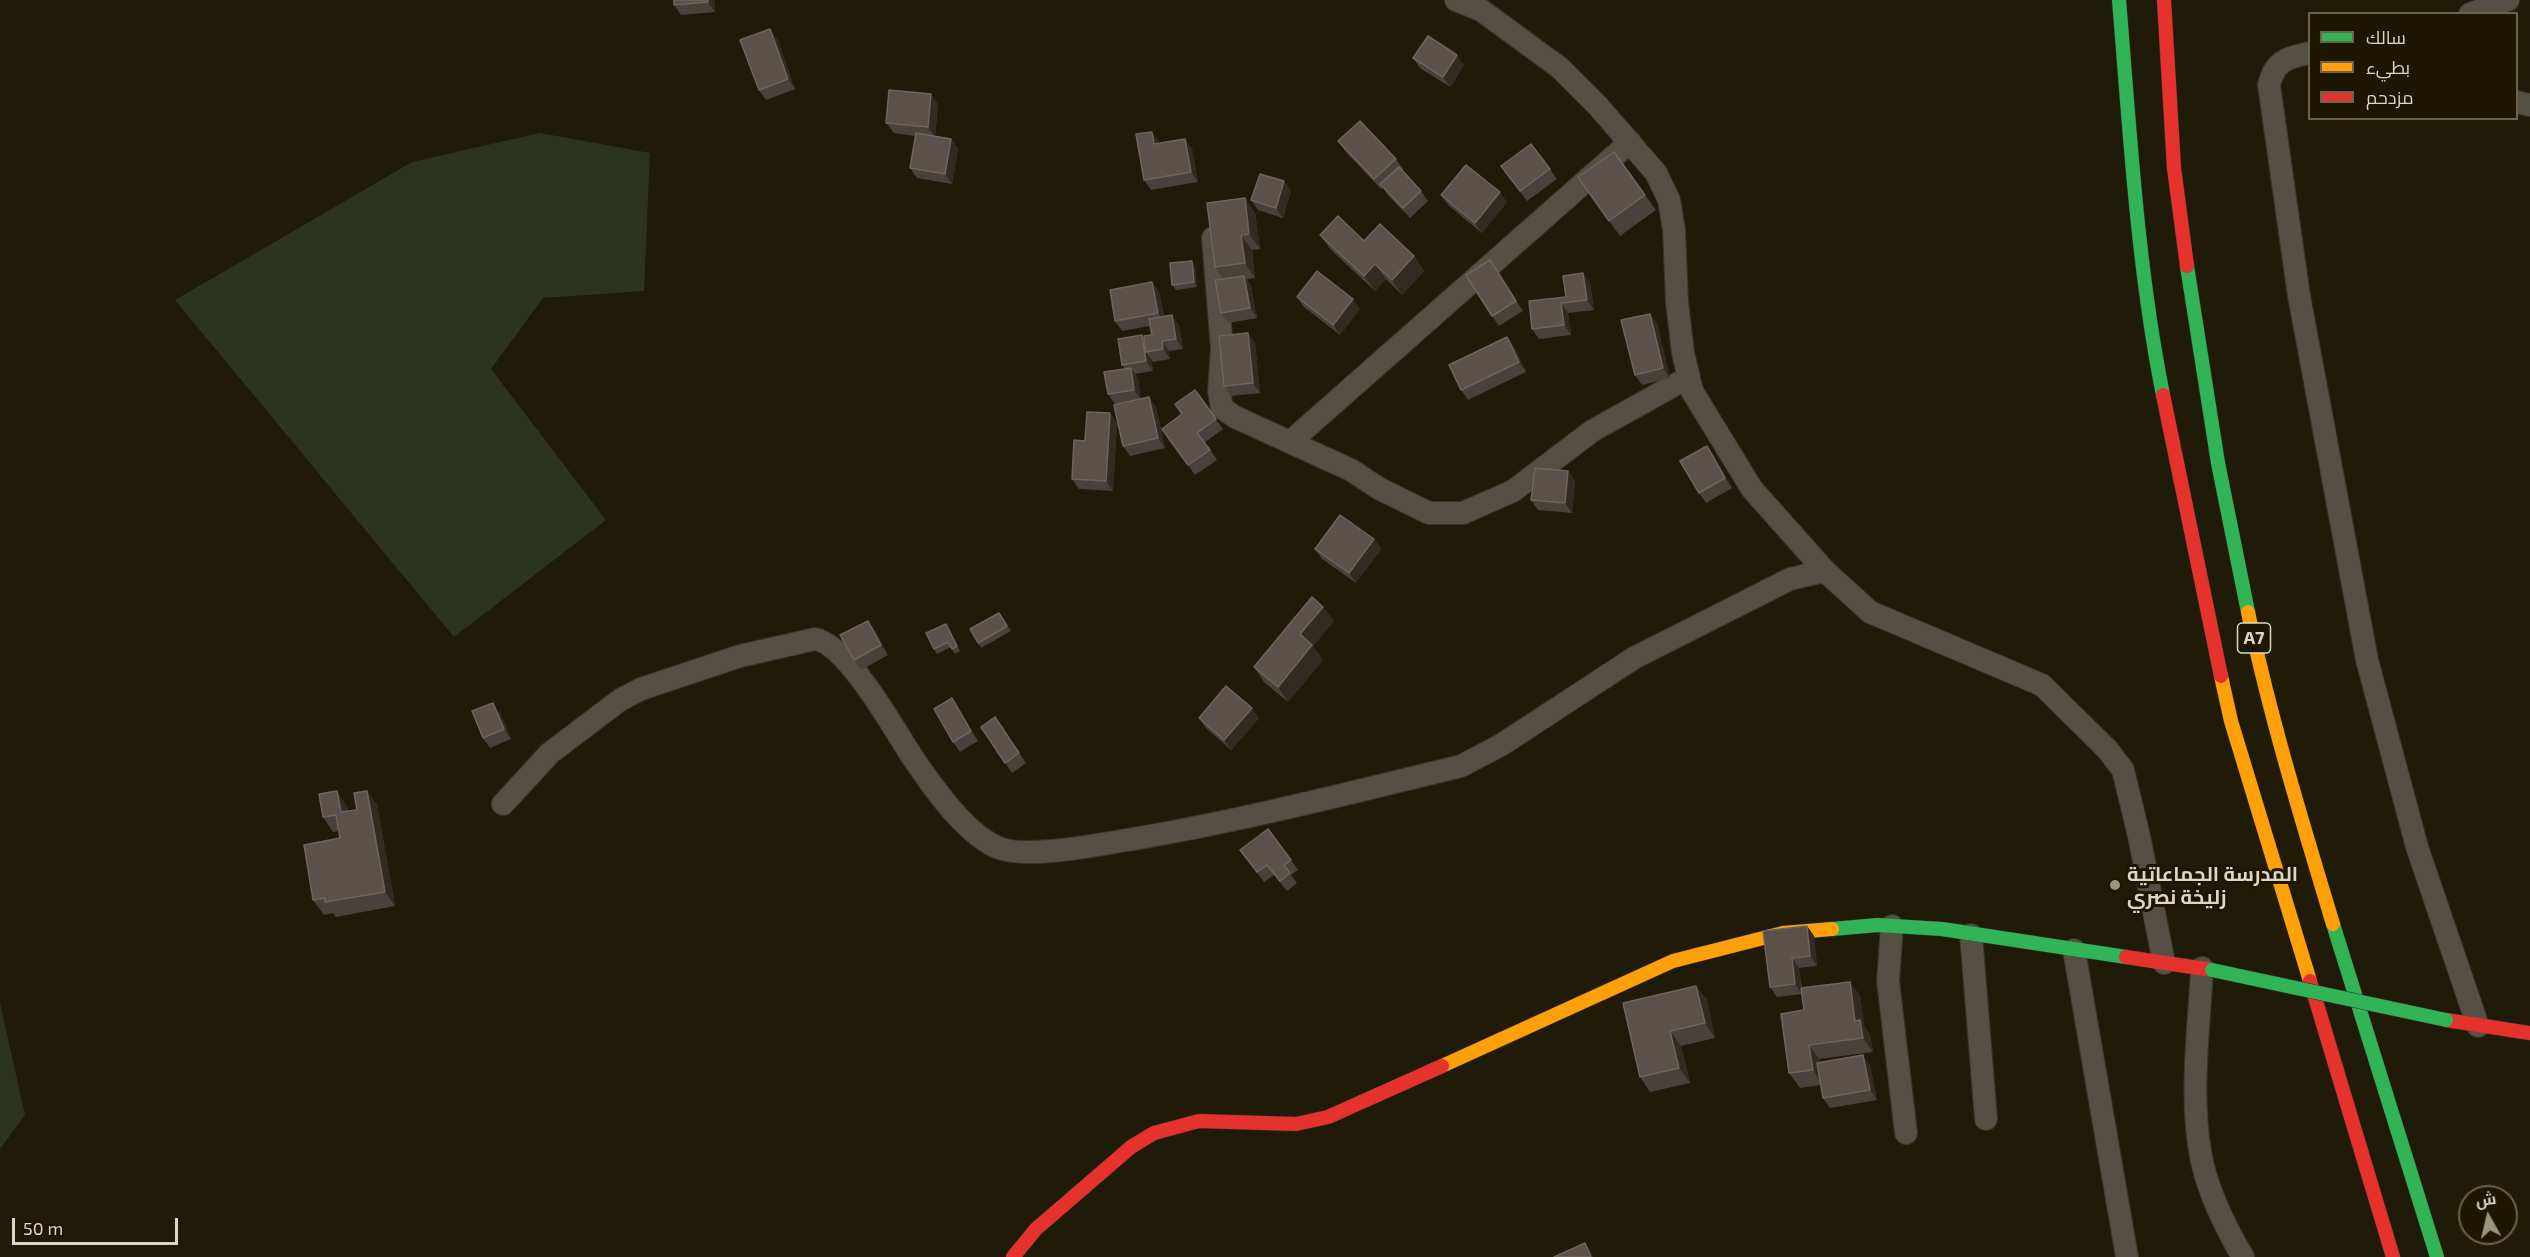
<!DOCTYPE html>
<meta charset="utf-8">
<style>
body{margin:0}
#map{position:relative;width:2530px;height:1257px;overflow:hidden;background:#201a09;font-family:"Exo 2",Cairo,sans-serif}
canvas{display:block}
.legend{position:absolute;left:2308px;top:12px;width:210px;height:108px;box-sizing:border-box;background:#1e1601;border:2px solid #6a634f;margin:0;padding:8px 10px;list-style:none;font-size:18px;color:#dcd6c5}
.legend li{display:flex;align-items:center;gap:12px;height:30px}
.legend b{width:30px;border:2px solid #6a634f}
.north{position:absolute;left:2458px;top:1185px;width:60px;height:60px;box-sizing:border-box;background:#1e1601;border:2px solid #6a634f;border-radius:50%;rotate:352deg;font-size:16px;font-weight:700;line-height:24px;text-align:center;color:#dcd6c5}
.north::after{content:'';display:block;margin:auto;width:21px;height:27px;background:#9a9483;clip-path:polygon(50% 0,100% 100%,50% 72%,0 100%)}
.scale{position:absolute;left:12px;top:1218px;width:166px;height:27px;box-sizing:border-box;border:3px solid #dcd6c5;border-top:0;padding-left:8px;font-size:18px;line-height:21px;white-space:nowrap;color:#dcd6c5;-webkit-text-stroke:4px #1e1601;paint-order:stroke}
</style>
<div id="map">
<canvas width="2530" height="1257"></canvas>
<ul class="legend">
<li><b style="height:8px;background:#30b455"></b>سالك</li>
<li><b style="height:8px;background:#ff9f0a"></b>بطيء</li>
<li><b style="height:8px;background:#e5322d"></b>مزدحم</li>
</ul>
<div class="north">ش</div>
<div class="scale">50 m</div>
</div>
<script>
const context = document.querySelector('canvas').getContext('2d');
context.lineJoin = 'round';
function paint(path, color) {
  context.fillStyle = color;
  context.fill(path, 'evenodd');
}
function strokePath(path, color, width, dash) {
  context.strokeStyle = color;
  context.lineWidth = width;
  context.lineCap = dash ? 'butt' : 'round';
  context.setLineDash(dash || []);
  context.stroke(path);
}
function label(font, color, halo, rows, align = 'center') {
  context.font = font + ' "Exo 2",Cairo,sans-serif';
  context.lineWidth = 6;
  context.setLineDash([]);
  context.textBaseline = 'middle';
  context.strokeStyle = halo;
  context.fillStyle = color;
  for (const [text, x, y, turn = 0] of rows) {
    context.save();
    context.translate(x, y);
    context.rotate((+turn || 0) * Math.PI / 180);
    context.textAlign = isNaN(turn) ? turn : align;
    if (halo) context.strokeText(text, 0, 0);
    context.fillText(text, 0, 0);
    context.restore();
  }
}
const green = new Path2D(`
 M540,133L650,153L644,291L543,298L491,369L606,520L454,637L175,300L412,162Z
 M0,1003L25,1115L0,1149Z`);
const street = new Path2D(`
 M1456,0L1481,10L1560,68L1598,106L1656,173L1669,200L1674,230L1677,302L1683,353L1692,391L1752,489L1825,571L1870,612L2042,685L2107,749L2123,770L2139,836L2164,963
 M2470,14L2508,0
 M2310,53C2287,58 2275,60 2269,85L2299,296L2367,660L2417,847L2478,1026
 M2516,102L2530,105
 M1213,238L1222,349L1219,391L1222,408L1235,417L1351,470L1380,489L1429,513H1463L1513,491L1592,431L1689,377
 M1290,442L1630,142
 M503,804L550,753L620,700L641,689L740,656L815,639C846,644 892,725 909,752C929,782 967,838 1002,849C1030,857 1086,847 1115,842C1232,823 1346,794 1461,766L1501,745L1634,658L1790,579L1825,571
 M1892,926L1888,981L1906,1133
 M1971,935L1986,1119
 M2074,950L2127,1257
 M2202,968C2199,1028 2190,1092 2200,1151C2206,1188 2224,1225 2243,1257`);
const fast = new Path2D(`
 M2119,0C2130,132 2137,265 2163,395
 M2187,266L2218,463L2248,612
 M2333,924L2437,1257
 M1832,929L1878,925L1942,929L2126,957`);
const slow = new Path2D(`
 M2248,612C2270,717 2302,821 2333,924
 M2221,676L2231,721L2310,981
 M1442,1066L1673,961L1783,933L1832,929`);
const jam = new Path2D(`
 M2164,0L2174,168L2187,266
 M2163,395L2221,676
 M2126,957L2212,970
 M2310,981L2393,1257
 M2446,1020L2530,1033
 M1013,1257L1036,1229L1131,1147L1154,1133L1199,1121L1296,1124L1328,1117L1442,1066`);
const fastBridge = new Path2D(`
 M2212,970L2446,1020`);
const wall = new Path2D(`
 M714,0L715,12L681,15L674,5Z
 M777,39L795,89L766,100L759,90Z
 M1413,58L1464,65L1450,87L1420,68Z
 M938,104L935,136L951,139L958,149L952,184L917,178L910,168L915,136L894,133L886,123Z
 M1152,132L1159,143L1185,139L1192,149L1198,182L1151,190L1144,180Z
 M1338,141L1396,159L1403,169L1402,170L1421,191L1428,201L1410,218L1387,194L1383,187L1381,189L1345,151Z
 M1614,152L1656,210L1620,236L1578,177Z
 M1501,166L1550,169L1557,179L1527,201Z
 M1284,181L1291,191L1283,218L1258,210L1251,200Z
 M1441,195L1507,202L1482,233L1448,205Z
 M1245,198L1255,213L1260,249L1252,250L1255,278L1247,279L1251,286L1257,318L1228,323L1221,313L1223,279L1215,267Z
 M1320,235L1364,241L1414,256L1424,271L1402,295L1386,279L1375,291L1331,250Z
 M1490,260L1523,311L1499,326L1492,316Z
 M1195,266L1197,287L1176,290L1172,285Z
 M1583,273L1590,283L1594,310L1568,313L1571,335L1539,339L1532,329L1566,297Z
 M1152,282L1159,292L1164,316L1179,325L1183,349L1169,351L1170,359L1153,362L1151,359L1153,371L1135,374L1138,378L1141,399L1149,397L1156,407L1165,448L1130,456L1123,446L1115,404L1108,394L1125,369L1122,365L1144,339L1152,335L1150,326L1122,331L1115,321Z
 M1297,297L1360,309L1340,335L1304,307Z
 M1657,323L1670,378L1642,385L1635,375Z
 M1248,333L1255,343L1260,393L1231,396L1224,386Z
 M1507,337L1514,347L1526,372L1468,400L1461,390Z
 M1195,390L1223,429L1205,442L1217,460L1195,475L1162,429L1182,414Z
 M1110,413L1117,423L1113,491L1079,489L1072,479L1085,441Z
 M1707,446L1714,456L1732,488L1706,503L1699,493Z
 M1575,481L1572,513L1538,510L1531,500Z
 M1374,539L1381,549L1356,583L1322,559L1315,549Z
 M1323,607L1334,621L1313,646L1323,660L1288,702L1264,682L1254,667Z
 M999,613L1011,631L981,648L978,643Z
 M949,629L960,651L955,654L951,647L937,654L934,649Z
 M875,631L888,655L861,670L854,660Z
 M952,698L978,741L960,752L953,742Z
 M500,713L511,739L490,748L483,738Z
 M995,717L1026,763L1012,773L1005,763Z
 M1199,718H1259L1231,750L1206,728Z
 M367,791L377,805L395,906L336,917L333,913L324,915L313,900L340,838L339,831L333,832L323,817L347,806L348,811L357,810Z
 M1240,850L1291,860L1298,870L1291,875L1297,883L1287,891L1274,875L1264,882Z
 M1807,926L1814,936L1817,966L1799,968L1802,988L1850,982L1860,996L1864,1025L1870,1035L1873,1052L1819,1059L1820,1063L1870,1065L1877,1100L1830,1108L1823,1098L1821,1085L1800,1088L1789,1073L1804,1010L1802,994L1777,997L1770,987Z
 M1696,986L1707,1000L1715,1038L1681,1046L1690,1083L1650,1092L1640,1077Z`);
const shadedWall = new Path2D(`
 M708,0H714L715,12L708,2Z
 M770,29L777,39L795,89L788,79Z
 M1457,55L1464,65L1450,87L1443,77Z
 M931,94L938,104L935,137L928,127Z
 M1152,132L1159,142L1161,154L1154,144Z
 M951,139L958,149L952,184L945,174Z
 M1185,139L1192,149L1198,182L1191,172Z
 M1284,181L1291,191L1283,218L1276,208Z
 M1500,192L1507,202L1482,233L1475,223Z
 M1245,198L1255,213L1260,249L1249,234Z
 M1241,235L1252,250L1255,278L1245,263Z
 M1414,256L1424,271L1402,295L1392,280Z
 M1192,261L1195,266L1197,287L1194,282Z
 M1375,264L1386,279L1375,291L1364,276Z
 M1583,273L1590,283L1594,310L1587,300Z
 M1244,276L1251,286L1257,318L1250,308Z
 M1152,282L1159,292L1165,323L1158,313Z
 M1353,299L1360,309L1340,335L1333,325Z
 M1561,303L1568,313L1571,335L1564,325Z
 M1650,314L1657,323L1670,378L1663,368Z
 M1172,315L1179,325L1183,349L1176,339Z
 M1248,333L1255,343L1260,393L1253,383Z
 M1142,335L1149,345L1146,352L1151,359L1153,371L1146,361Z
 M1507,337L1514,347L1526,372L1519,362Z
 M1162,341L1169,351L1170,359L1163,349Z
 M1131,368L1138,378L1141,400L1134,390Z
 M1149,397L1156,407L1165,448L1158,438Z
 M1110,413L1117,423L1113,491L1106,481Z
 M1707,446L1714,456L1732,488L1725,478Z
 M1568,471L1575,481L1572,513L1565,503Z
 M1374,539L1381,549L1356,583L1349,573Z
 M1323,607L1334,621L1313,646L1323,660L1288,702L1278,687L1300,634Z
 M868,621L875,631L888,655L881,645Z
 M952,698L959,708L978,741L971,731Z
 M493,703L500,713L511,739L504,729Z
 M1252,708L1259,718L1231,750L1224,740Z
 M337,791L347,806L351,827L341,812Z
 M367,791L377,805L395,906L385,892Z
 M1807,926L1814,936L1817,966L1810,956Z
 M1792,958L1799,968L1802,994L1795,984Z
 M1850,982L1860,996L1864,1025L1870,1035L1873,1052L1863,1038L1855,1021Z
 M1696,986L1707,1000L1715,1038L1705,1023Z
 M1670,1031L1681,1046L1690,1083L1679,1068Z
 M1809,1045L1819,1059L1823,1085L1813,1070Z
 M1863,1055L1870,1065L1877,1100L1870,1090Z
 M1585,1243L1592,1253L1593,1257H1591Z`);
const building = new Path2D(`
 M674,0H708V2L674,5Z
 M770,29L788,79L759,90L740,40Z
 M1428,36L1457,55L1443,77L1413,58Z
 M889,90L931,94L928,127L886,123Z
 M1360,121L1396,159L1374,179L1338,141Z
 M1152,132L1154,144L1185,139L1191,172L1144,180L1136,134Z
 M916,133L951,139L945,174L910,168Z
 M1531,144L1550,169L1520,191L1501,166Z
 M1614,152L1645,195L1609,221L1578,177Z
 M1466,165L1500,192L1475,223L1441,195Z
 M1399,167L1421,191L1403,208L1380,184Z
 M1260,174L1284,181L1276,208L1251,200Z
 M1245,198L1249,234L1241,235L1245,263L1215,267L1207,203Z
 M1338,216L1364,241L1380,224L1414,256L1392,280L1375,264L1364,276L1320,235Z
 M1490,260L1516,301L1492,316L1466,275Z
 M1192,261L1194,282L1172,285L1170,263Z
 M1317,271L1353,299L1333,325L1297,297Z
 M1583,273L1587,300L1561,303L1564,325L1532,329L1529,301L1566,297L1563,276Z
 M1244,276L1250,308L1221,313L1215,280Z
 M1152,282L1158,313L1115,321L1110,290Z
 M1650,314L1663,368L1635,375L1621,320Z
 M1172,315L1176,339L1162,341L1163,349L1146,352L1144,336L1152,335L1149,319Z
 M1248,333L1253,383L1224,386L1219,336Z
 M1142,335L1146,361L1122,365L1118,339Z
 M1507,337L1519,362L1461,390L1449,365Z
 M1131,368L1134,390L1108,394L1104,372Z
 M1195,390L1216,419L1197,433L1210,450L1188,465L1162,429L1182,414L1175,404Z
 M1149,397L1158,438L1123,446L1114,405Z
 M1087,412L1110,413L1106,481L1072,479L1074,440L1085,441Z
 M1707,446L1725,478L1699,493L1680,461Z
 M1535,468L1568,471L1565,503L1531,500Z
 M1340,515L1374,539L1349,573L1315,549Z
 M1312,597L1323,607L1300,634L1312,645L1278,687L1254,667Z
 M999,613L1007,626L978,643L970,629Z
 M868,621L881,645L854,660L840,635Z
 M946,624L957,646L952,649L948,642L934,649L926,633Z
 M1226,686L1252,708L1224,740L1199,718Z
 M952,698L971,731L953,742L934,709Z
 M493,703L504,729L483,738L472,711Z
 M995,717L1019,753L1005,763L981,727Z
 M337,791L341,812L357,810L354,793L367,791L385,892L325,902V898L313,900L304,845L340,838L336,815L323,817L319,794Z
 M1268,829L1291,860L1284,865L1290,873L1280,881L1267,865L1257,872L1240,850Z
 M1807,926L1810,956L1792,958L1795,984L1770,987L1763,931Z
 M1850,982L1855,1021L1860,1020L1863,1038L1809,1045L1813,1070L1789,1073L1781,1014L1804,1010L1801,988Z
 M1696,986L1705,1023L1670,1031L1679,1068L1640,1077L1623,1003Z
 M1863,1055L1870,1090L1823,1098L1817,1063Z
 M1585,1243L1591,1257H1554Z`);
const markers = [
 [2115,885,6,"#9a9483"]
];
const shields = [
 [2254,638,33]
];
const shieldNames = [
 ["A7",2254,638]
];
const poiNames = [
 ["المدرسة الجماعاتية",2127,874],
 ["زليخة نصري",2127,897]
];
paint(green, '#2c341e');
strokePath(street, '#383429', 24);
strokePath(fast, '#383429', 15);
strokePath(slow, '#383429', 15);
strokePath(jam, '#383429', 15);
strokePath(street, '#545043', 22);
strokePath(fast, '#30b455', 14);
strokePath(slow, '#ff9f0a', 14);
strokePath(jam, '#e5322d', 14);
strokePath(fastBridge, '#383429', 15, []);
strokePath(fastBridge, '#30b455', 14);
paint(wall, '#49413b');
paint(shadedWall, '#322b21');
paint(building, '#59514a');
strokePath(building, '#6d665d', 1.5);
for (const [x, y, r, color] of markers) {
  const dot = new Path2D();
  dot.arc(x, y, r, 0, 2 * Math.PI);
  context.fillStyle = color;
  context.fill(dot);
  strokePath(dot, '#1e1601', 2);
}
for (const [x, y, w] of shields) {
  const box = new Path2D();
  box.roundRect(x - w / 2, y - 15, w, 30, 4.5);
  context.fillStyle = '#1e1601';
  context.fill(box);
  strokePath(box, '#dcd6c5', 1.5);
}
label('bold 18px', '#dcd6c5', null, shieldNames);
label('bold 20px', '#dcd6c5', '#1e1601', poiNames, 'left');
</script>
